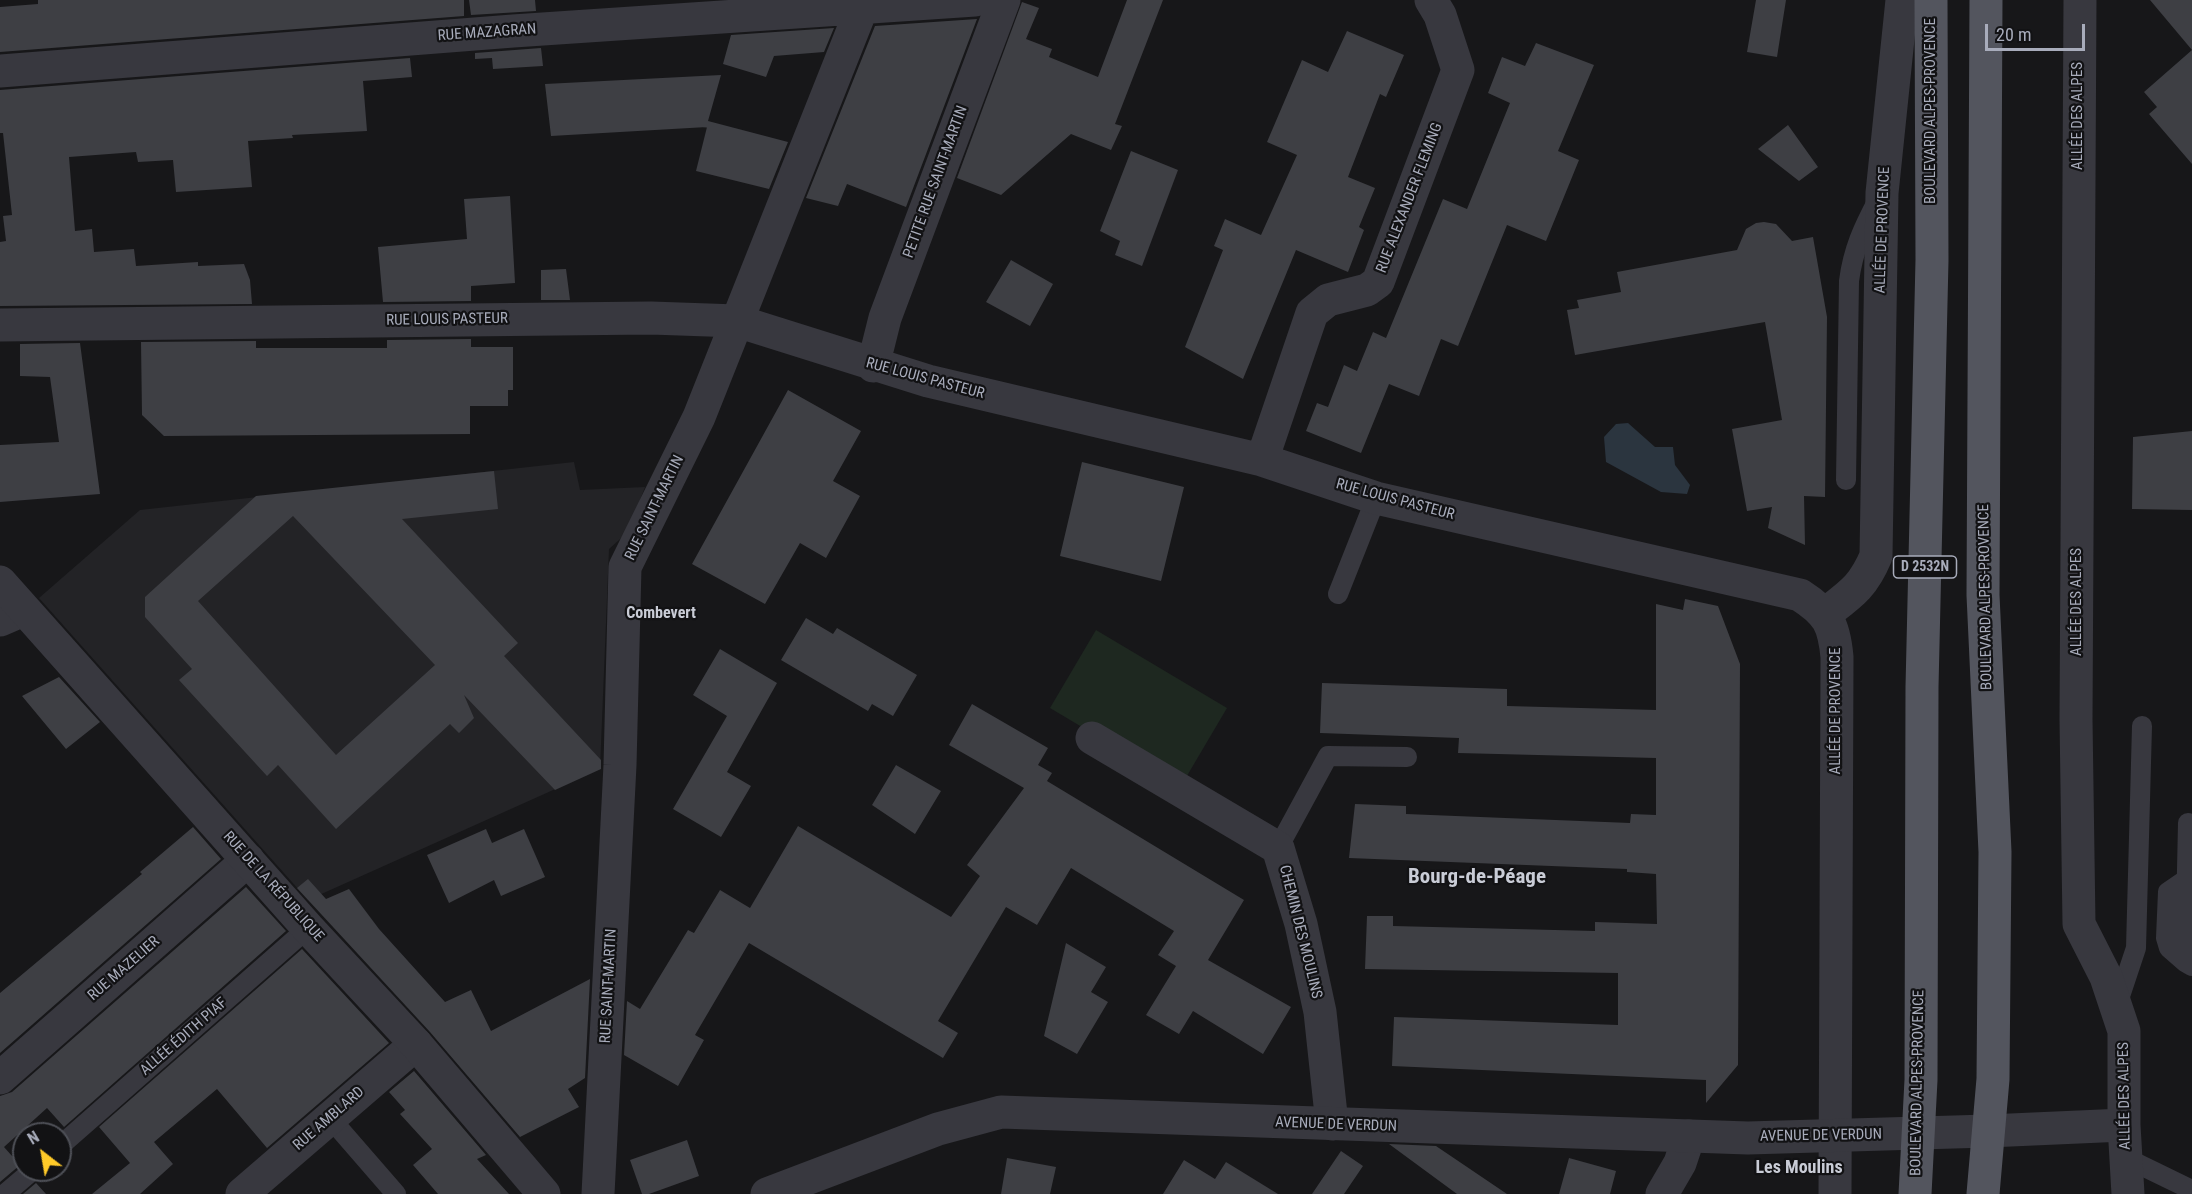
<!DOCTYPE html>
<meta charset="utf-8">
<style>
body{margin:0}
#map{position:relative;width:2192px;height:1194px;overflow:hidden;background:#171719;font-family:"Roboto Condensed",sans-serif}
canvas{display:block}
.north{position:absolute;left:12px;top:1122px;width:60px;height:60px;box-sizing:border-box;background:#121214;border:2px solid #4e5057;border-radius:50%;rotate:329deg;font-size:16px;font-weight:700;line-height:24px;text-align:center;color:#a8acbb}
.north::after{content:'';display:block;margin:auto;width:21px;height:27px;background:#ffca29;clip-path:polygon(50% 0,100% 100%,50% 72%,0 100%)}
.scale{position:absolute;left:1985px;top:24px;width:100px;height:27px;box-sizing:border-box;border:3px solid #a8acbb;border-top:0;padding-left:8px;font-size:18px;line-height:21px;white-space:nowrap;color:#a8acbb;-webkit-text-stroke:4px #121214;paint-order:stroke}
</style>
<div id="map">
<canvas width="2192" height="1194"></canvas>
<div class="north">N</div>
<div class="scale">20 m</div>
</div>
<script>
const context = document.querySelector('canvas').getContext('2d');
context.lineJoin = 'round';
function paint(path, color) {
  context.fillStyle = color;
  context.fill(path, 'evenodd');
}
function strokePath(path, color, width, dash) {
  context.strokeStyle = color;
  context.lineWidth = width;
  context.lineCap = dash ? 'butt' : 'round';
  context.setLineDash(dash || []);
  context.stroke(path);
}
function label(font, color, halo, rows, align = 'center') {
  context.font = font + ' "Roboto Condensed",sans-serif';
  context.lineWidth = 4.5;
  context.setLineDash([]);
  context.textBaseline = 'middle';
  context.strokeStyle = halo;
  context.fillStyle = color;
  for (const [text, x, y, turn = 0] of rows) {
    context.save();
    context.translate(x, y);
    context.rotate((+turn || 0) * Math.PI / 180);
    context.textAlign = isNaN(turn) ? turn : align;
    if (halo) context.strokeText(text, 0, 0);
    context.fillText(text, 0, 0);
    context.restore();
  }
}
const built = new Path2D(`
 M574,462L580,490L645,487L628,532L609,549L600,769L308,900L39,598L140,510Z`);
const green = new Path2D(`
 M1096,630L1227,708L1181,786L1050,708Z`);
const water = new Path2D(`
 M1628,423L1655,447H1673L1675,465L1690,485L1687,494L1661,492L1606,462L1604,437L1616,424Z`);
const building = new Path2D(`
 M38,0H464V16L0,52V7L38,4Z
 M469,0H535L536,11L471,15Z
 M1127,0H1163L1115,124L1122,126L1111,150L1071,134L1001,195L957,178L1022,2L1039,8L1026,39L1052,49L1049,57L1098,77Z
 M1756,0H1786L1777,57L1747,52Z
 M2150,0H2192V50Z
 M977,19L906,207L847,184L838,206L806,198L875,26Z
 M834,28L824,52L774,56L766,77L723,64L731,35Z
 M1347,31L1404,55L1386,97L1380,94L1348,177L1375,188L1359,227L1364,230L1348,272L1296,250L1243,379L1185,347L1223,250L1214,246L1225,219L1261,235L1297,155L1267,142L1302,60L1328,72Z
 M1536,43L1594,65L1558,151L1579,160L1546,241L1507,225L1458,346L1441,339L1419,396L1389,384L1361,453L1306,431L1317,403L1328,407L1344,365L1357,371L1373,332L1386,338L1443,199L1467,209L1510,103L1488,93L1502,57L1525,66Z
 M541,48L543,66L493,69L492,58L475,59V53Z
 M2192,50V164L2149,114L2157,107L2144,92Z
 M410,58L412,77L363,81L367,131L292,135L293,138L248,141L252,187L176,192L173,160L138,162L136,152L69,157L75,231L92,229L94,252L134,249L136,266L198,262V266L244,264L250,280L252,304L0,306V242L6,241L3,216L12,215L3,133H0V90Z
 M721,75L708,121L788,142L769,189L696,171L708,123L707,127L551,136L545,84Z
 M1788,125L1818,167L1799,181L1758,149Z
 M1131,151L1178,170L1142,266L1115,255L1120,241L1100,231Z
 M510,196L515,283L471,286V301L383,302L378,247L467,239L464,199Z
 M1764,222L1776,224L1792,241L1813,237L1827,317L1825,497L1804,496L1805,545L1768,528L1772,507L1747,511L1732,429L1782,420L1765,322L1575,355L1567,310L1579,308L1577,300L1621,292L1617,272L1737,250L1746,229L1756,223Z
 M1011,260L1053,284L1030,326L986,302Z
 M566,269L570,300H541V270Z
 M471,339V347H513V390H508V406H470V434L164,436L142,415L141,342L256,341V348H387V340Z
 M80,343L100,494L0,502V445L59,442L50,377L20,376V344Z
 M788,390L861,431L833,481L860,496L826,558L800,543L765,604L692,564Z
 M2192,431V510L2132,509L2133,437Z
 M1082,462L1184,487L1161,581L1060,556Z
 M494,471L498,509L402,519L518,643L504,656L601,760V769L555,790L464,695L474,718L459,733L450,724L336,829L278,765L267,776L179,680L192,669L145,617V597L256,496ZM293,516L435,665L336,755L198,601Z
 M1685,599L1718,606L1740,664L1738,1065L1706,1103V1080L1392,1066L1394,1017L1618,1025V973L1365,969L1367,916H1393V926L1595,931V922L1657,924L1656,874L1627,872V869L1349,858L1355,804L1406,806V814L1630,823L1631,814L1656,815V758L1458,753L1459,738L1320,733L1322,683L1507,689V706L1656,710V604L1683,610Z
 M806,618L833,634L837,628L917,675L893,716L872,704L868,711L781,660Z
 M720,649L777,683L727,772L751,786L721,837L673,809L727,716L693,695Z
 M59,677L100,722L66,749L22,696Z
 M972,704L1048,748L1038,765L1052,773L1047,781L1244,900L1208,960L1291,1007L1263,1054L1193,1011L1179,1034L1146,1015L1176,966L1158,955L1174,931L1071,868L1037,925L1006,907L938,1021L958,1033L943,1058L749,943L695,1035L704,1040L678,1086L624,1055L627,1001L640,1009L688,930L694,933L720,890L750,908L798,826L951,917L980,876L967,865L1024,788L949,745Z
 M896,765L941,791L915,834L872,805Z
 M193,827L221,859L0,1053V993L142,874L140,872Z
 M486,829L492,843L524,829L545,877L501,896L494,880L449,903L427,855Z
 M308,879L326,899L349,889L379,929L445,1002L471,990L491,1031L590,979L585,1078L568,1089L579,1107L520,1137L430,1032L297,888Z
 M246,887L286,931L64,1127L47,1108L4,1147L20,1165L0,1182V1096L12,1092Z
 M1066,943L1106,967L1091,992L1108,1002L1077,1054L1044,1036Z
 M302,949L389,1043L267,1148L217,1089L154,1142L173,1164L140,1194H92L130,1163L99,1127Z
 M414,1071L486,1155L477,1159L509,1194H438L413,1165L432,1149L400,1114L405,1110L389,1092Z
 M687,1140L699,1176L649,1194H642L630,1160Z
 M1389,1144L1436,1146L1507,1194H1457Z
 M1341,1151L1363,1166L1344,1194H1312Z
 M1007,1158L1056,1167L1050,1194H1001Z
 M1569,1158L1616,1171L1610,1194H1559Z
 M1184,1160L1215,1179L1226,1162L1278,1194H1163Z
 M36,1183L46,1194H23Z`);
const service = new Path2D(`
 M1846,480L1849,281C1853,250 1863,228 1878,200
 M1338,594L1376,498
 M2188,823L2185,962L2192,966
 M1278,848L1328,756L1407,757
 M2185,962L2169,948L2166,938L2168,892L2187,879
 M2117,1005L2136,948L2142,726
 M330,1118L396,1194
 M60,1146L308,928
 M2126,1158L2192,1190
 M5,1194L33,1170`);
const minor = new Path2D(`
 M2080,0L2076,719L2079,924L2106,977L2124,1031V1125L2128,1194
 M0,71L513,31L975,0
 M0,325L651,318L737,321L928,381L1262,460L1376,498L1800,595C1828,613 1834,624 1837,657L1835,1194
 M873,366L885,318L1004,0
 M1262,460L1312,313L1328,300L1367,290L1378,282L1458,70L1440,15L1431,0
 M1825,614C1851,594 1863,587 1876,556L1882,193L1902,0
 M0,620L23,610
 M1092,738L1278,848L1301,924L1320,1012L1332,1124
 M0,1078L248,860
 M1988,1131L2124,1125
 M242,1194L416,1044
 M598,1194L620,765L625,567L699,417L865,0
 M1662,1194L1680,1163L1689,1136`);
const tertiary = new Path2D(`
 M0,582L308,928L416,1044L544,1194
 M767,1194L938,1129L1001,1112L1748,1138L1988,1131`);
const primary = new Path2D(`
 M1915,1194L1921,1080L1922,687L1932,260L1931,0
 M1983,1194L1993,1079L1995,852L1983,595L1986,0`);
const shields = [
 [1925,567,63]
];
const shieldNames = [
 ["D 2532N",1925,567]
];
const streetNames = [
 ["RUE MAZAGRAN",487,33,-4],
 ["BOULEVARD ALPES-PROVENCE",1931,111,-90],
 ["ALLÉE DES ALPES",2078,116,-90],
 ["PETITE RUE SAINT-MARTIN",936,182,-70],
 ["RUE ALEXANDER FLEMING",1410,198,-69],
 ["ALLÉE DE PROVENCE",1883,230,-88],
 ["RUE LOUIS PASTEUR",447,320,-1],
 ["RUE LOUIS PASTEUR",925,379,15],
 ["RUE LOUIS PASTEUR",1395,500,15],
 ["RUE SAINT-MARTIN",655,508,-64],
 ["BOULEVARD ALPES-PROVENCE",1986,597,-91],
 ["ALLÉE DES ALPES",2077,602,-90],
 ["ALLÉE DE PROVENCE",1836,711,-90],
 ["RUE DE LA RÉPUBLIQUE",273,887,48],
 ["CHEMIN DES MOULINS",1300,932,76],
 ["RUE MAZELIER",124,969,-41],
 ["RUE SAINT-MARTIN",609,986,-87],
 ["ALLÉE ÉDITH PIAF",184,1037,-41],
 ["BOULEVARD ALPES-PROVENCE",1918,1083,-89],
 ["ALLÉE DES ALPES",2125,1096,-91],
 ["RUE AMBLARD",329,1119,-41],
 ["AVENUE DE VERDUN",1336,1125,2],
 ["AVENUE DE VERDUN",1821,1136,-1]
];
const neighbourhoodNames = [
 ["Combevert",661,614]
];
const quarterNames = [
 ["Les Moulins",1799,1168]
];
const districtNames = [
 ["Bourg-de-Péage",1477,878]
];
paint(built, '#232326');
paint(green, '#1e2820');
paint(water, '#2b353f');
paint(building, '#3e3f44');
strokePath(service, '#38383f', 20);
strokePath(minor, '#38383f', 33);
strokePath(tertiary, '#38383f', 33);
strokePath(primary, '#53555e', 33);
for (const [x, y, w] of shields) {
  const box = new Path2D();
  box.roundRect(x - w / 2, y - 11, w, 22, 4.5);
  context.fillStyle = '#121214';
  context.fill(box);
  strokePath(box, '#a8acbb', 1.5);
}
label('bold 14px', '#a8acbb', null, shieldNames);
label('15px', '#a8acbb', '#121214', streetNames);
label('bold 16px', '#c9ccd6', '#121214', neighbourhoodNames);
label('bold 18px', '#c9ccd6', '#121214', quarterNames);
label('bold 21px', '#c9ccd6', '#121214', districtNames);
</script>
